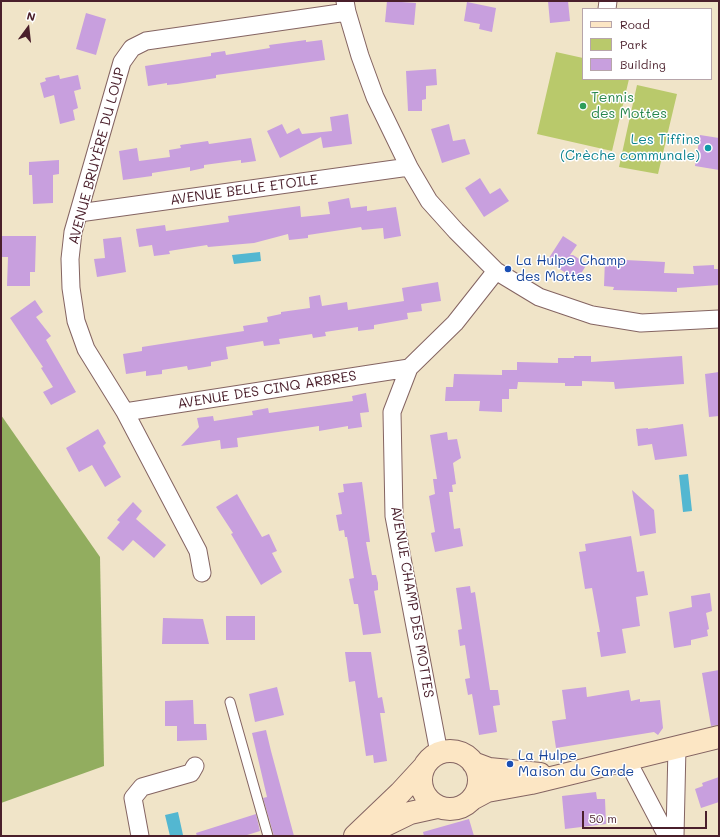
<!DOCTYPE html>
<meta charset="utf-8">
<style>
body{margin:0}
#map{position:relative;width:720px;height:837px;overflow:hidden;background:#f0e4c8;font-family:Mali,sans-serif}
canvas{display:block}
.frame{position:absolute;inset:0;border:2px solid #4a1f2b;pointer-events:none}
.legend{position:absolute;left:582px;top:8px;width:130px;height:72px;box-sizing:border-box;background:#fff;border:1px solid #b7a5aa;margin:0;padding:5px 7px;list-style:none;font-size:12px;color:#4a1f2b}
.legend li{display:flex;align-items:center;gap:8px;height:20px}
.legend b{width:20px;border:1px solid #b7a5aa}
.north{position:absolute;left:8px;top:8px;width:40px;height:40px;-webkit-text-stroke:3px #fff;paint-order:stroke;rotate:15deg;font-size:11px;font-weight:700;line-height:16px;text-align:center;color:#4a1f2b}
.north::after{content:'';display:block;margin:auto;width:14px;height:18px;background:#4a1f2b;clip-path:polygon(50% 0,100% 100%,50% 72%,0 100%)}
.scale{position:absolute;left:582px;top:811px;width:125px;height:18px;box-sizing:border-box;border:2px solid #4a1f2b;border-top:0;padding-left:5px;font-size:12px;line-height:14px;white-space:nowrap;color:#4a1f2b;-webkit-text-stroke:3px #fff;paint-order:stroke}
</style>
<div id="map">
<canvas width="720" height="837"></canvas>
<div class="frame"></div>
<ul class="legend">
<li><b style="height:5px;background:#fce6c4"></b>Road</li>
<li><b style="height:11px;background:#b9c96b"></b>Park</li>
<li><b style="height:11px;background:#c89fde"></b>Building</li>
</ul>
<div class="north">N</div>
<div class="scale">50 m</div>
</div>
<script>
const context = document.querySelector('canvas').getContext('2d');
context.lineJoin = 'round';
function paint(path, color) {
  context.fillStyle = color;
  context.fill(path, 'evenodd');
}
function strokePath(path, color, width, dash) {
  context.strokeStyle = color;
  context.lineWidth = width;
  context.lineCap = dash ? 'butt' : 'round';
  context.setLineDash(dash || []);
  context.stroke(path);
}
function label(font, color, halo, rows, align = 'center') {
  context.font = font + ' Mali,sans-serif';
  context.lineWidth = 3;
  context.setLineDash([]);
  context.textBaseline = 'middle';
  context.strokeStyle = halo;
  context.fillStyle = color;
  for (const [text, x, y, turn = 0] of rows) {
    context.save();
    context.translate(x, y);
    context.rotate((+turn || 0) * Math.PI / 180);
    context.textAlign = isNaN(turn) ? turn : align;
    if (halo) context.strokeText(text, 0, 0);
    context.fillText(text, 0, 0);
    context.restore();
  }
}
const green = new Path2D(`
 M556,52L583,58V79H629L612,151L537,134Z
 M637,85L677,94L658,174L619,167Z`);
const forest = new Path2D(`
 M1,415L100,557L104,766L1,803Z`);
const water = new Path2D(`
 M260,252L261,261L234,264L232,255Z
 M688,474L692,511L683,512L679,475Z
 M178,812L183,835L170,836L165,815Z`);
const building = new Path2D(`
 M387,1L416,3L414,25L385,22Z
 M548,1H568L570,21L550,23Z
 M467,2L496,8L492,32L479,29L480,24L464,21Z
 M86,13L106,19L96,55L76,49Z
 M306,40V42L322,40L325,60L216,75V78L177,84L167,85V83L148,86L145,66L211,56V53L225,51L226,55L270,48L269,45Z
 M436,69L437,85L426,86V99L422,100V111H408L406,71Z
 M59,75L60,79L78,75L81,89L74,91L78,108L73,110L75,120L60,124L54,95L44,98L40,83L46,81L45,78Z
 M348,114L352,144L323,148L321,137L280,158L267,131L282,124L287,134L299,128L302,134L332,131L330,117Z
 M449,124L453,141L465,139L470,154L442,163L431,129Z
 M700,135L719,138V170L695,166Z
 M251,138L256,161L241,163V160L204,165V168L190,171V167L152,173V176L123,180L119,151L137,148L139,161L170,157L169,150L181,148L180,145L208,141L209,144Z
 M59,160V174L53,175V203L33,204L32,175H29V162Z
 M480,178L490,194L500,188L509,201L484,217L465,188Z
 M349,198L351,208L367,206V211L396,207L401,236L384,239L383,228L362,230L361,227L308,235V238L289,240L288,234L254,243L208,247L207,245L169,251L170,254L154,256L152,245L139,247L136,229L165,225L166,231L229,222L228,216L300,206L301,217L330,214L328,202Z
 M1,236H36L35,272H30V286H7L8,257H1Z
 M563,236L577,245L570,255H573L587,264L577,280L547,261Z
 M121,237L126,272L97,277L94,259L105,258L103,239Z
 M605,259L665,262L664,273L694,274L693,266L714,265V269H719V285L677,288V292L613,290L614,287L604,286Z
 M438,282L441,301L421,304L422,311L407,313L408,319L374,325V329L358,331V327L325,332L326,336L313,338L312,334L279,339L280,344L264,346L263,341L226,347L228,359L211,362V366L188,370L187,366L162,370V374L146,376V371L126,374L123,354L142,351V347L244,331L243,326L268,322L267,317L281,314V312L310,308L309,297L320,295L322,306L347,302L348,310L404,301L402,288Z
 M35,300L43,312L36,317L51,336L46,340L76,392L51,405L43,392L53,387L41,368L43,367L10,318Z
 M574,356H591V362L682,356L684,384L615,389L614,382L582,381V386H565V383L518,382L517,389H509V399H502V412L479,411L480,401H445L446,387H453L454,374L502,375V370H517V362L558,363V358H574Z
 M719,372V416L709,417L705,374Z
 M366,393L369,412L360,413L362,427L348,429V426L319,431V426L237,438L238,447L221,449L220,440L181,446L199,427L197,418L213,416L214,421L253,415L252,411L268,408L269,413L353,401L352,396Z
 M683,424L687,456L655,460L652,444L638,446L636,429L648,428V429Z
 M98,429L106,443L103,446L121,477L105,487L92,465L79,472L66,448Z
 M447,432L448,440L457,439L461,458L453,463L456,484L452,485L453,492H449L454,529L460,528L463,546L435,552L431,533L435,532L429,496L435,494L433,479H437L430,435Z
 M362,482L370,542H366L372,575H376L378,583V590L374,591L381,633L363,635L358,604H354L349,579L354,578L347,537H345L344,530L339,531L336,515L342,514L338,493L344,492L343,484Z
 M632,490L654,510L656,533L640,536Z
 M237,494L262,537L269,534L277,551L272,553L282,572L261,585L231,534L233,533L216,507Z
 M133,502L142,511L136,519L166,545L154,558L133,540L123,551L107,538L120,522L117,520Z
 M631,536L637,572L644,571L648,595L636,597L640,626L622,629L626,653L601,657L597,632H600L592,588L585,589L579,552L586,551L585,544Z
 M470,586L471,593L475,592L490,690H498L500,705L493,706L497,732L479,735L472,694L468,695L465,679L470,678L465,645L460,646L458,630L462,629L456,588Z
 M710,593L712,611L706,613L709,629L707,630L708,636L691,640V645L674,648L669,612L692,607L691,596Z
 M226,616H255V640H226Z
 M163,618L203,619L209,644H162Z
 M345,652H371L378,698L382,697L385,713H380L387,761L374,763L373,755L366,756L355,681L349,682Z
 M719,670V725L711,726L702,673Z
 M277,687L284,715L255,722L249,694Z
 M586,687L587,697L629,690L631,701L640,699V702L660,700L663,728L658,735L654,732L556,748L552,721L566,719L562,690Z
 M193,700L194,724H206L207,740L177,741V726H165V701Z
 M266,730L271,751L294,836H274L263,798L267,797L252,733Z
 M719,777V802L701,808L695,789L703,786L702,783Z
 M596,792L597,799H605L606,824L565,829L562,796Z
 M256,814L260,831L244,836H197L196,833Z
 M469,819L474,836H424L423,832Z`);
const lane = new Path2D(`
 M230,702L268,836`);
const street = new Path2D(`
 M345,1L347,12L360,56L375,97L409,167L429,201L456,231L496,271L539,297L592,315L641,323L719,319
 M607,9L608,1
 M79,213L409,167
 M125,412L409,368
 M202,573L198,551L125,412L86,349L76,321L71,288L70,259L73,232L122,62L132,48L146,41L347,12
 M439,753L394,516L392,412L409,368L455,323L496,271
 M627,760L667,836
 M140,836L133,798L142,787L191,773L195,766
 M675,836L677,747`);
const secondary = new Path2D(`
 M421 780a29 29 0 1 1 58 0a29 29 0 1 1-58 0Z
 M473,763L489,769L540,774
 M472,799L487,791L531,783L719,737
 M367,834L410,813L437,807
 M355,836L400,793L423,768`);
const markers = [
 [583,106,4,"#2e9e5b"],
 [708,148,4,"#0f9aa8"],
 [508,269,4,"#1a4fb4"],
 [510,764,4,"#1a4fb4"]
];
const leisureNames = [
 ["Tennis",591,98],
 ["des Mottes",591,114]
];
const cultureNames = [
 ["Les Tiffins",700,140],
 ["(Crèche communale)",700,156]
];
const streetNames = [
 ["AVENUE BRUYÈRE DU LOUP",97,156,-75],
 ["AVENUE BELLE ETOILE",244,190,-8],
 ["AVENUE DES CINQ ARBRES",267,390,-9],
 ["AVENUE CHAMP DES MOTTES",412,602,80]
];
const transitNames = [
 ["La Hulpe Champ",516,261],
 ["des Mottes",516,277],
 ["La Hulpe",518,756],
 ["Maison du Garde",518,772]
];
paint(green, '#b9c96b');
paint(forest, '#92ad5f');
paint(water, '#53b7d1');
paint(building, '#c89fde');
strokePath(lane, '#846462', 11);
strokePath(street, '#846462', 19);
strokePath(secondary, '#846462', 24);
strokePath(lane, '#fff', 9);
strokePath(street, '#fff', 17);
strokePath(secondary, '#fce6c4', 22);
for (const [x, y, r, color] of markers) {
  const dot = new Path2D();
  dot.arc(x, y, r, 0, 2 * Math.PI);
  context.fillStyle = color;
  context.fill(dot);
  strokePath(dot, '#fff', 1.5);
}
label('14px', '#27864d', '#fff', leisureNames, 'left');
label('14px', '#0d838f', '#fff', cultureNames, 'right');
label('14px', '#4a1f2b', '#fff', streetNames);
label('14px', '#164399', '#fff', transitNames, 'left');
</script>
